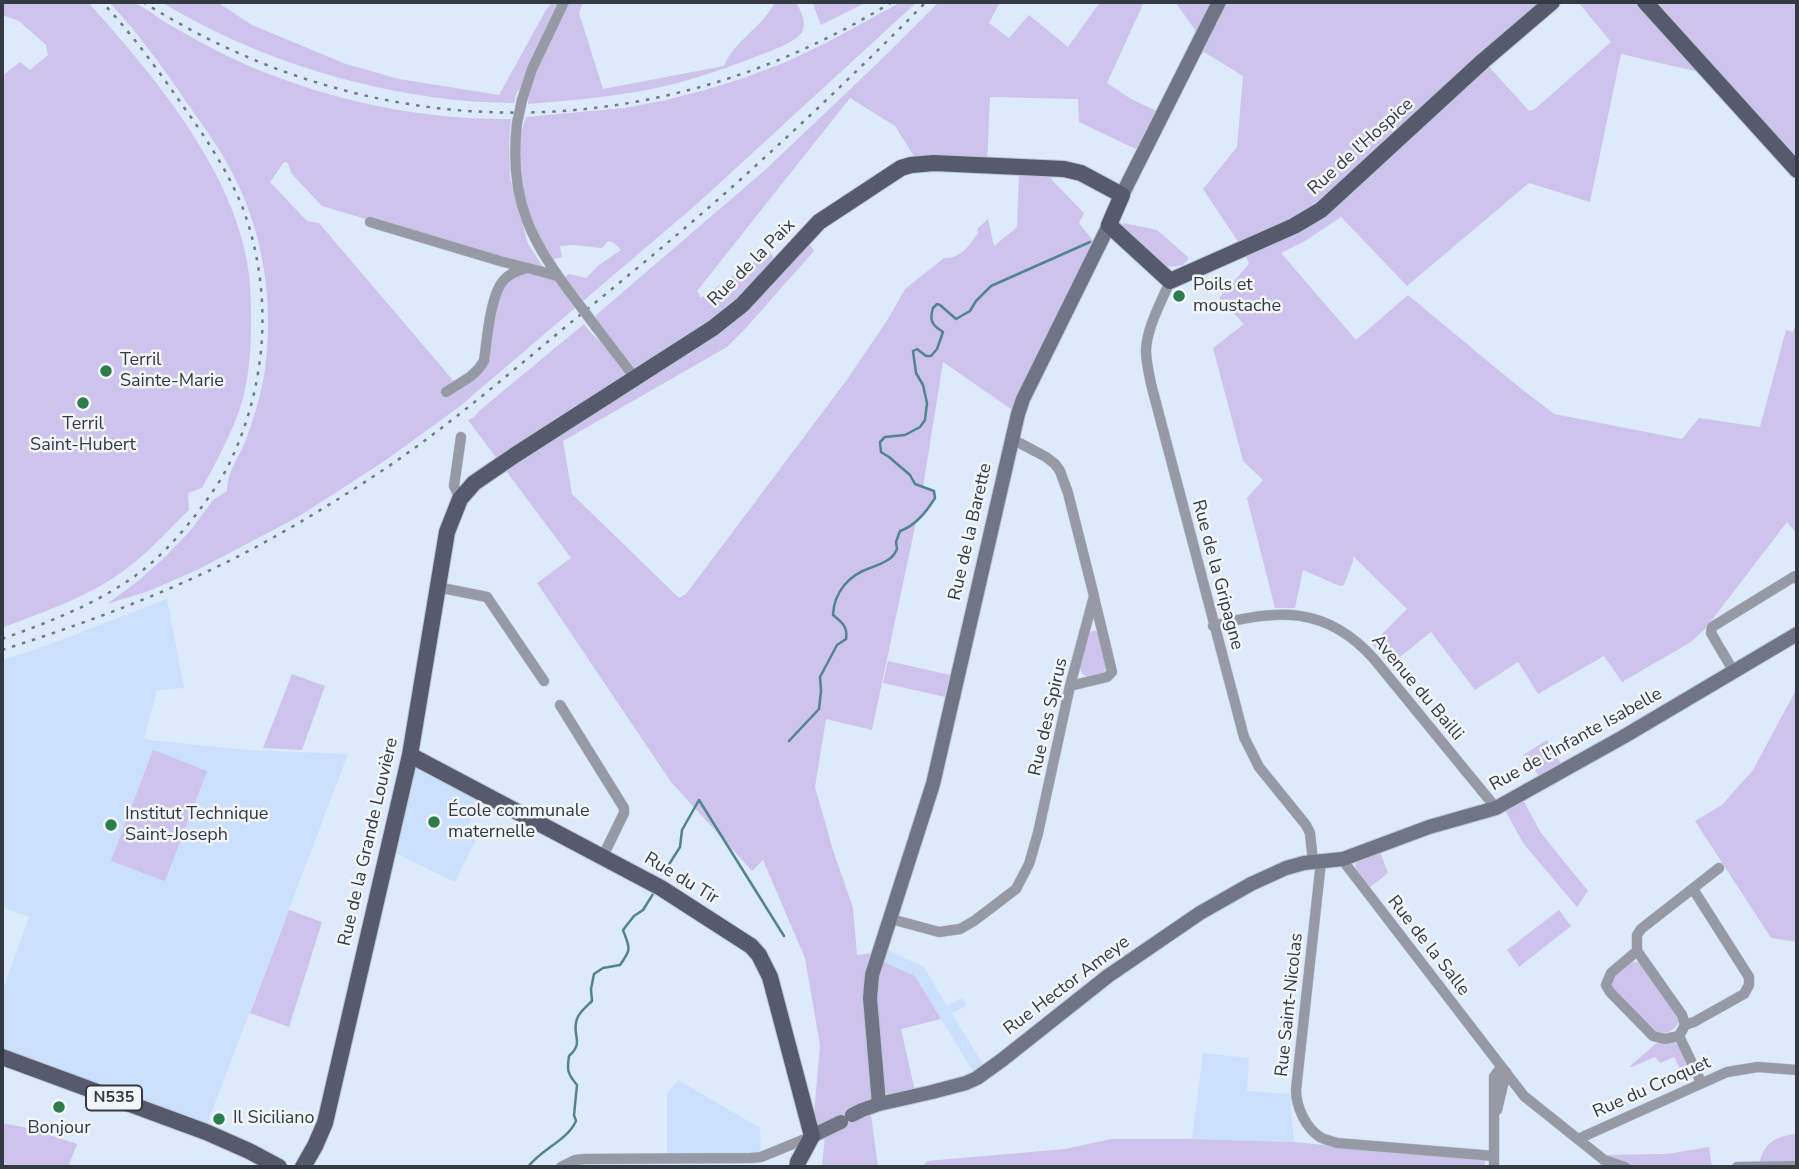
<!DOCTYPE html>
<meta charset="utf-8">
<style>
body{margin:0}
#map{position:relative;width:1799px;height:1169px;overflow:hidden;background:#dceafb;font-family:"Nunito Sans",sans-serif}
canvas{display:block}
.frame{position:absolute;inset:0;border:4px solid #333a42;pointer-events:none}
</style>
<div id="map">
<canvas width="1799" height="1169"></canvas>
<div class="frame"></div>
</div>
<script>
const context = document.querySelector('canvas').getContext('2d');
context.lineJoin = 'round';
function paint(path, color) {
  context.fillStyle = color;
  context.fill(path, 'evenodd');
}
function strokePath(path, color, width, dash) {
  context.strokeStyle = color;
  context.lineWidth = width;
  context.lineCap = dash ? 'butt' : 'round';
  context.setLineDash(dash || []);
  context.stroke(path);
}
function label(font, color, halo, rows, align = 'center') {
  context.font = font + ' "Nunito Sans",sans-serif';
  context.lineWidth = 5;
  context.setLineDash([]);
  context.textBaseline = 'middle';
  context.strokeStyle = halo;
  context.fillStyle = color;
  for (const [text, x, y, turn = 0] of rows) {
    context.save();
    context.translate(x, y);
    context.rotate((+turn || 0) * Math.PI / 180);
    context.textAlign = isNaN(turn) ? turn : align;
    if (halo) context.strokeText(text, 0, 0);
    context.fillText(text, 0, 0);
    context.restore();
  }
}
const built = new Path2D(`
 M167,599L184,688L157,690L144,738L150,740L247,750L348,754L204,1132L2,1057V992L29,917L2,907V660L40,648Z
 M417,768L480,800L466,831L477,837L455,882L391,851L413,776Z
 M881,947L924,967L947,1006L962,998L966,1005L952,1014L987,1071L977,1078L915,976L877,959Z
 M1203,1053L1249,1058L1247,1091L1290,1094L1294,1142L1192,1139Z
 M678,1080L760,1128L761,1157H667V1094Z`);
const green = new Path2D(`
 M2,2H88C154,76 236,172 249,274C251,291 251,309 251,327C251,354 248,386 239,411C229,438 216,463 202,488L188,493L189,510C170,528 151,550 130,566C92,596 45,611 2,628V76L20,62L30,70L48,55L46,45L19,21L2,15Z
 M109,2C116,2 125,0 131,2C140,4 155,15 163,21C191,37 219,53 249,66C332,101 421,120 511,119L509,144L510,178L528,244L543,267L510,262L322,206L291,173L288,163L284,162L270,182L307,221L319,223L457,385L477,372L497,290L522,269L560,280L569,274L586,278L599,265L621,250L614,243L608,241L602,248L574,245L560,246L562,257L547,261L532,235L514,155L526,117L624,108L662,101L705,90L744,78L786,62L826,43L901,2H917L698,203L459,407L386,460L298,517L197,570L149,591L107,604L138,581L165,557L190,531L213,500L227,491C228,470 237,461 245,442C253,421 260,398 264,376C275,304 264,229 228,165C216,143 201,123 187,103C163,67 138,33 109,2Z
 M161,2H217L252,25L346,64L399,79L499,95L546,10L552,2H583L579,13L603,89L724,66C734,41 763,27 775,2H796C801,12 807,21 802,32C796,42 771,51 760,55C719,71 678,85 636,92C600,98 564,101 528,104L531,71L516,94L514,103C494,102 474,102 455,100C350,88 251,56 161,2Z
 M812,2H867L821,25Z
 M939,2H1000L989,23L1009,38L1029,15L1068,47L1100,2H1144L1107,83L1131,99L1163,114L1144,153L1079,122L1078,99L990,97L987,165L919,164L895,126L850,98L697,291L701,298L769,251L779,265L805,237L814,251L745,329L727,347L563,441L572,494L679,598L686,594L846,381L888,319L905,289L944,258C960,259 969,246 978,233L977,229L988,219L994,246L1017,227L1019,173L1052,174L1051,179L1084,213L1079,223L1098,247L1018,414L943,362L923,487L934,491L935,498L916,522L872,730L826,719L815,787L833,850L853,908L857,955L874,953L877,959L915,976L941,1019L901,1029L916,1096L870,1107L878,1167H822L825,1134L812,1136L820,1045L805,958L763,860L752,871L671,782L537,583L571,558L468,420L474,417L479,411L584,324L593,335L623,362L595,316L764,171L885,56Z
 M1175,2H1552L1484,61L1529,111L1535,109L1611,42L1578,2H1797V170L1712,75L1621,54L1590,202L1529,183L1407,286L1341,217L1305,241L1281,253L1356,340L1408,295L1514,383L1554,414L1682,439L1699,418L1760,427L1786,330L1793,332L1797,321V534L1787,522L1705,629L1691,642L1622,682L1604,656L1538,694L1518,662L1475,690L1431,632L1390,665L1372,644L1407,609L1353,556V561L1344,585L1340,586L1303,570L1295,608H1275L1247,498L1263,480L1243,461L1213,348L1244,324L1219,298L1249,264L1243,249L1203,189L1237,147L1243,76L1204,52L1184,72L1201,38Z
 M1123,223L1157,230L1189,258L1183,265L1168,267L1121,227Z
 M1093,631H1098C1101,640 1108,656 1108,664C1107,676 1083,684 1080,668L1088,634Z
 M888,661L950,675L945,697L883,683Z
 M292,674L325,686L302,750L263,748Z
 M1797,688V942L1771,938L1695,821L1722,805L1753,770Z
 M1547,740L1561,763L1539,776L1523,755Z
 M153,750L207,771L165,881L111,861Z
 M1523,800L1541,833L1588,891L1577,907L1523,843L1505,810Z
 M1380,852L1388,873L1369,888L1357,871L1355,864L1360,860Z
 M289,910L322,922L289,1027L250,1013Z
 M1559,910L1571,926L1519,967L1507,950Z
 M1631,962H1636L1643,965L1677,1012L1679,1020C1677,1030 1666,1035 1656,1033L1614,990L1612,985V977Z
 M1659,1041L1673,1042L1677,1044L1694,1077L1686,1080L1674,1057L1660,1063L1655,1057L1632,1067L1630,1066Z
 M2,1123L28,1128L77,1144L68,1167H2Z
 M1797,1134V1166H1759C1763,1143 1775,1136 1797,1134Z
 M1111,1139H1192L1294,1142L1334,1146L1486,1156L1484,1167H922L927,1161L1065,1149Z
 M1709,1147L1712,1167H1597L1604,1160L1599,1155L1667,1154Z`);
const stream = new Path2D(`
 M789,741L819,709L821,691L820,677L837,645L846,639C848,627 842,622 833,615C834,592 849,575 870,568C882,563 892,561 897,549L896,542L900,531C915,526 927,511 935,498L934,491L915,484L910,475L889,457L881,452L880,442L885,437L905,435L920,427L925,420L927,403L923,385L916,373L913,351L917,349L926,356H931L937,349L943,332C932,325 929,321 933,308L937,304L940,305L956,319L970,311L976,301L991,286L1090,242
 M663,874L680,847L682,830L699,800L784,936
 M528,1167C541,1149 567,1141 576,1121L574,1115L577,1085C567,1073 567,1070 569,1056C585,1042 571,1035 577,1019C579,1012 587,1006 592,1001L591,989L594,974L603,968L620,965C632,948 630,949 623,930L634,916L643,910L653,894`);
const street = new Path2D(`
 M522,100L532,69L564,2
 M517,123C508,202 532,243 578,303
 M370,222C413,235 456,248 500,261C519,266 538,270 557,276
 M1170,281C1161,303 1147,327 1146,350C1146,362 1149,373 1151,384L1244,737L1259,767L1306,825L1310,833L1313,862
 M596,327L635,378
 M446,392C461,382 475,377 484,361C487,340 490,297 503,281C509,274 518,270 527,268
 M460,499L454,486L461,437
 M437,587L487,597L544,681
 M1213,626C1277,608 1327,606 1374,659L1496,808
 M1734,672L1711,633L1712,627L1795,576L1797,579
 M1070,686L1107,677L1112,672L1094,597
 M560,705L624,808V813L603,856
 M1343,859L1347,866L1524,1096L1604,1160L1625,1167
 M1321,862L1296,1090C1296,1107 1306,1128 1320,1137C1325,1140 1332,1141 1337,1143L1494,1156
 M891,919L939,932L960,929L974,921L1016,889L1029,864L1038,833L1070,686L1094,596L1068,493L1060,471L1055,464L1046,457L1012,439
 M1637,951L1611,973L1606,985L1610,992L1653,1036L1665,1039L1679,1036
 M1685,1025L1694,1022L1744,994L1749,985V977L1693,889
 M1679,1036L1685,1025L1682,1015L1637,951V935L1641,929L1719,868
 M1679,1036L1701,1082
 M1497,1110L1506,1072
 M1578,1139L1727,1072L1758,1067L1797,1070
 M561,1167L575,1160L585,1159L751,1158L761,1157L810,1137
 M1494,1167V1077L1499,1070L1506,1072
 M1737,1167L1797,1166`);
const secondary = new Path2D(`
 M1122,195L1219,2
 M879,1104L870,998L872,975L933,784L1018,414L1023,399L1109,225
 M852,1115L862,1110L879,1104L932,1092L966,1083L977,1078L1002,1060L1108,976L1200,913L1251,884L1286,868L1304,863L1343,859L1429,827L1496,808L1623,737L1797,634
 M812,1136L841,1122`);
const primary = new Path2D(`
 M1645,2L1797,170
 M410,755L661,888L751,946L759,955L770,977L812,1136L798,1162L797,1167
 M2,1057L206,1132L249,1151L279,1167
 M303,1167L315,1146L325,1123L410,755L447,532L460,499L474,483L515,455L713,328L742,305L819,222L901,168L911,165L934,163L1064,169L1081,173L1122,195L1109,225L1170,281L1294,226L1321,210L1483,61L1552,2`);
const rail = new Path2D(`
 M143,2C379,151 656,148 892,2
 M2,639C49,622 94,605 135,576C159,559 180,535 198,512C208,498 219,484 227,468C268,387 274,291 242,206C227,170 206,138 183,106C158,70 132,34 102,2
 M2,650C89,622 176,590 256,547C302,522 346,495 389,466C452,423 510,373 569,324C623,280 678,235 731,188C798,128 863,66 926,2`);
const streetBridge = new Path2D(`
 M517,123L522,100
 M578,303L596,327`);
const markers = [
 [1179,296,7,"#2d7c4c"],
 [106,371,7,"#2d7c4c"],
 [83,403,7,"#2d7c4c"],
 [434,822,7,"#2d7c4c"],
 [111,825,7,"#2d7c4c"],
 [59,1107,7,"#2d7c4c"],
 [219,1119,7,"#2d7c4c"]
];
const shields = [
 [114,1098,56]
];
const shieldNames = [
 ["N535",114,1098]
];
const streetNames = [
 ["Rue de l'Hospice",1361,147,-42],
 ["Rue de la Paix",752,263,-45],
 ["Rue de la Barette",971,532,-77],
 ["Rue de la Gripagne",1217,575,75],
 ["Avenue du Bailli",1417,688,50],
 ["Rue des Spirus",1049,717,-77],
 ["Rue de l'Infante Isabelle",1576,740,-29],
 ["Rue de la Grande Louvière",369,842,-77],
 ["Rue du Tir",681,879,31],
 ["Rue de la Salle",1428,946,52],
 ["Rue Hector Ameye",1067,986,-37],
 ["Rue Saint-Nicolas",1290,1005,-84],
 ["Rue du Croquet",1652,1088,-24]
];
const poiNames = [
 ["Poils et",1193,286],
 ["moustache",1193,307],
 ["Terril",120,361],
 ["Sainte-Marie",120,382],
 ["Terril",83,425,"center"],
 ["Saint-Hubert",83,446,"center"],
 ["École communale",448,812],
 ["maternelle",448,833],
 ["Institut Technique",125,815],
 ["Saint-Joseph",125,836],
 ["Il Siciliano",233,1119],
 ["Bonjour",59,1129,"center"]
];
paint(built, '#cae0fc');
paint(green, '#cdc3ed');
strokePath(stream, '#528390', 2.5);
strokePath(street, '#bac7d6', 11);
strokePath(secondary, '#bac7d6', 16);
strokePath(primary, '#bac7d6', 18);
strokePath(street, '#979aa5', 10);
strokePath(secondary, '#717484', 14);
strokePath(primary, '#565a6c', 16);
strokePath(rail, '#717b86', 2.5, [3.5, 7]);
strokePath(streetBridge, '#bac7d6', 11, []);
strokePath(streetBridge, '#979aa5', 10);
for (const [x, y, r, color] of markers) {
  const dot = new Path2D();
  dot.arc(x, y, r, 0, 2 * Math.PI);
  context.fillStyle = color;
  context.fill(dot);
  strokePath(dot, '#f2f6fa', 2.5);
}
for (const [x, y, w] of shields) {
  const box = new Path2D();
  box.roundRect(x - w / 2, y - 12.5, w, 25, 5);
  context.fillStyle = '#f2f6fa';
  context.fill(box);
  strokePath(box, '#333a42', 2);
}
label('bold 16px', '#333a42', null, shieldNames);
label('18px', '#333a42', '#f2f6fa', streetNames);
label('18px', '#333a42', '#f2f6fa', poiNames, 'left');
</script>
